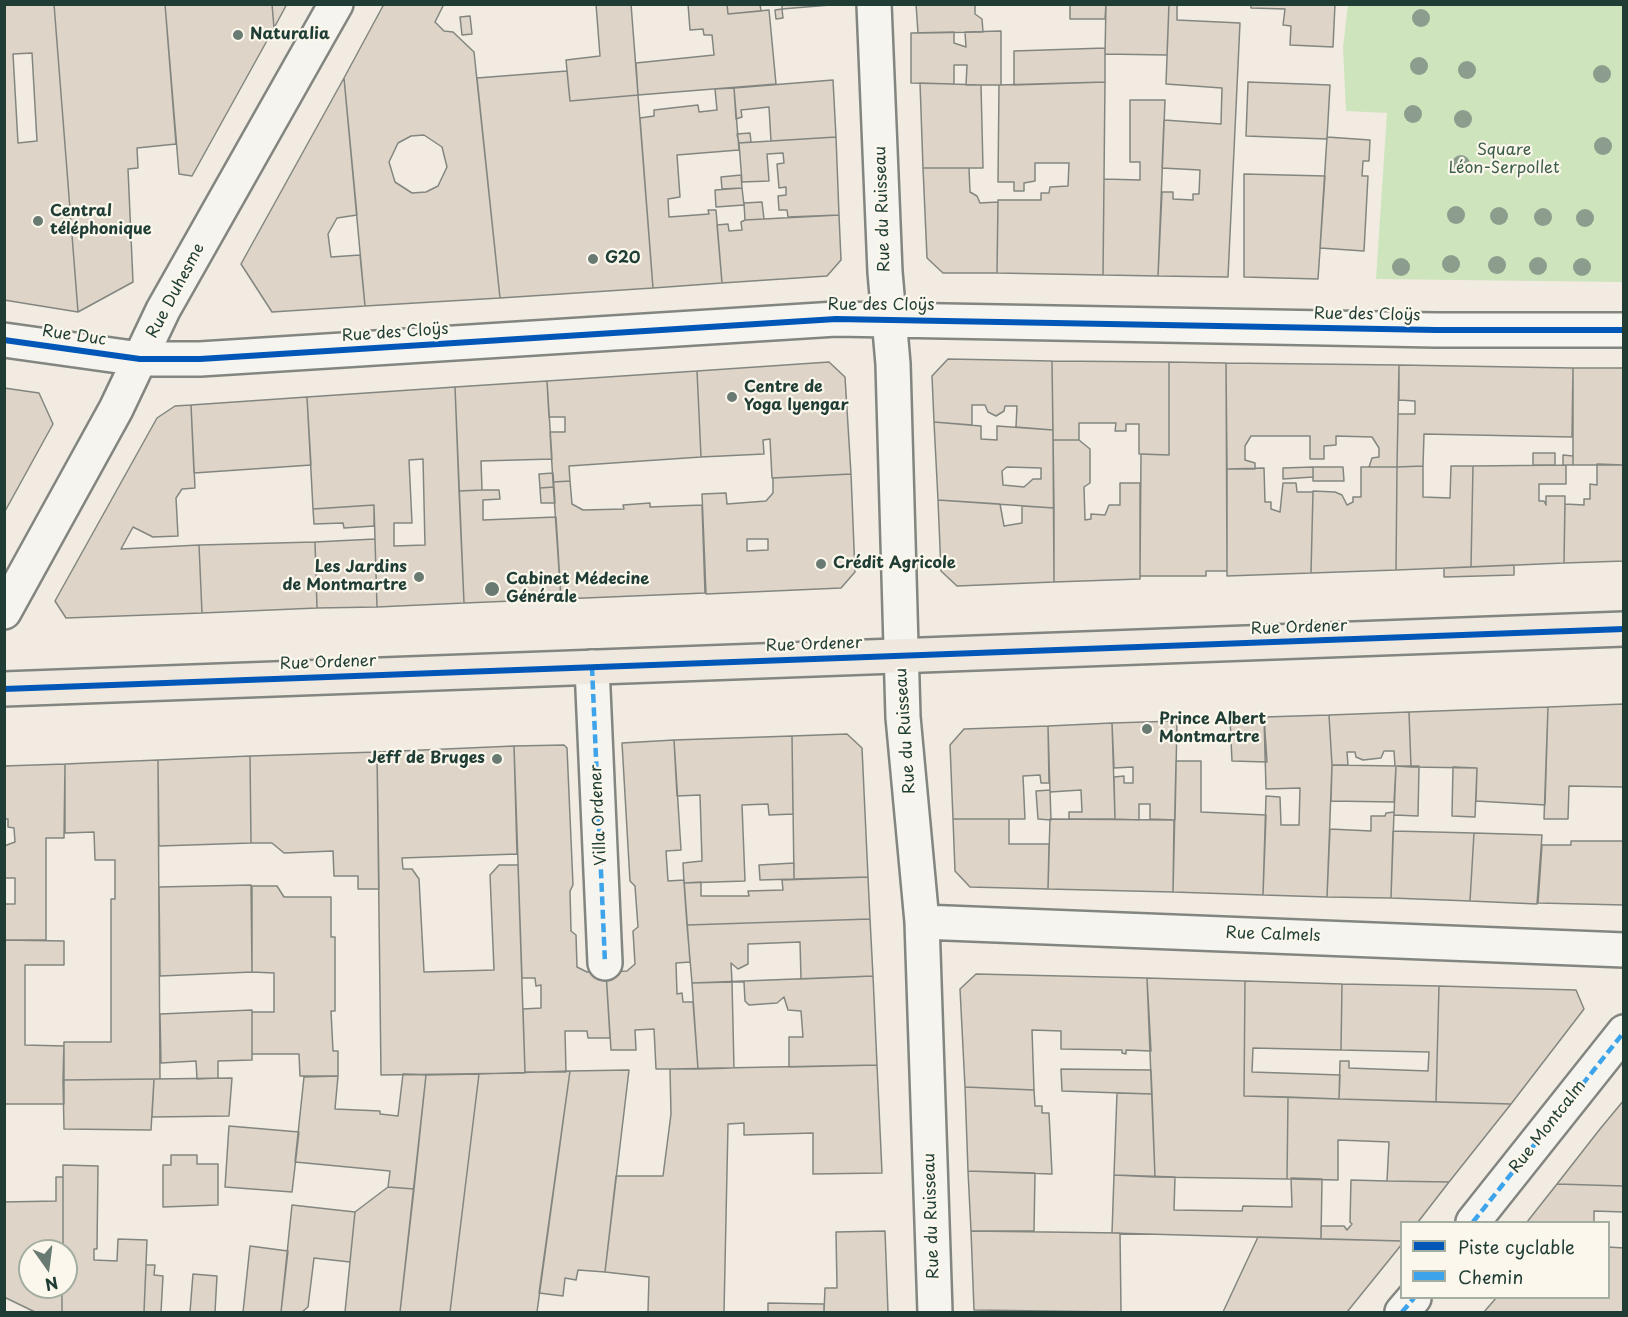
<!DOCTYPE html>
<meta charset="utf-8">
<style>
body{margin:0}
#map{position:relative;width:1628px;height:1317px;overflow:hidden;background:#f1ebe1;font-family:"Playpen Sans",sans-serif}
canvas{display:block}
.frame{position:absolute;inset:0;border:6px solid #1f3d34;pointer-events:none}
.legend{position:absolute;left:1400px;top:1221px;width:210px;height:78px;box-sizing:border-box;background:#fbf7ec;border:2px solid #a3ada2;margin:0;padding:8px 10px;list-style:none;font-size:18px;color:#1f3d34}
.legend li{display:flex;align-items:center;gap:12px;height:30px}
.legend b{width:30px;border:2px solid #a3ada2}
.north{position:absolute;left:18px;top:1239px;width:60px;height:60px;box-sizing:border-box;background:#fbf7ec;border:2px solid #a3ada2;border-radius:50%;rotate:166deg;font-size:16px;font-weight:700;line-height:24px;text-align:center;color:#1f3d34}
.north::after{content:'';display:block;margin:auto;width:21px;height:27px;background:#687a71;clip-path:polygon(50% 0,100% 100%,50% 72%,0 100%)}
</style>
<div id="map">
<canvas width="1628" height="1317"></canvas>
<div class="frame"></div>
<ul class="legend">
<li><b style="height:8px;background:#0057b8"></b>Piste cyclable</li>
<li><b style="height:8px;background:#3da4eb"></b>Chemin</li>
</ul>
<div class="north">N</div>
</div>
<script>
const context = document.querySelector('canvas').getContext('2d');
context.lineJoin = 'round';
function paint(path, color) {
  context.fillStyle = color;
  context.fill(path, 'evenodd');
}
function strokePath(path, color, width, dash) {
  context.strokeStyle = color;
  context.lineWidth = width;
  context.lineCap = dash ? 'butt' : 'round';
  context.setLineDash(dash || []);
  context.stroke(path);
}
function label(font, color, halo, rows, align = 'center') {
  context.font = font + ' "Playpen Sans",sans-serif';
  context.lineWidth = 4.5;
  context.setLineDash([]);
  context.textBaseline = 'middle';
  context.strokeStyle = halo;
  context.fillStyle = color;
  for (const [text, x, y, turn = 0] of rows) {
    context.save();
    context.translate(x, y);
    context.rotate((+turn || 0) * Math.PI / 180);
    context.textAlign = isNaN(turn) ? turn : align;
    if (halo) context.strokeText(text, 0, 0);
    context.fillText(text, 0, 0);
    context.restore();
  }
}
const green = new Path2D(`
 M1348,4L1623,5V282L1376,279L1387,113L1346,111L1343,48Z`);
const building = new Path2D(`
 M4,4H54L78,312L4,300ZM32,53L37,141L18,143L13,54Z
 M54,4H165L176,144L137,148L138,168L128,169L133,282L78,312Z
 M165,4H272L274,28L192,176L179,174Z
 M272,4H287L274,28Z
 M384,4H444L435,22L444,31L453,32L474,52L500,298L365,306L344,78ZM424,135L442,147L447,167L438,186L426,192L412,193L395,182L389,162L398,143L411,136Z
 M596,4H631L638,95L570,101L566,60L600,56Z
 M688,4H727L728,14L769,10L776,84L638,95L636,63L714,55L712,35H704L703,29L690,30Z
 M727,4H760L761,11L728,14Z
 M782,4H830V5L782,9Z
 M916,4H975V14L982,19L983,32L918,33Z
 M1070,4H1106L1105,19H1070Z
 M1106,4H1169L1167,55L1105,54Z
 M1169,4H1177V20L1240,23L1228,277L1158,276L1162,192H1173V199L1193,200V194H1199L1200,170L1162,168L1164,120L1221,124L1222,88L1166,84Z
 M1251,4H1335L1333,47L1290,45L1291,26L1283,25L1285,9L1251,8Z
 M782,9L783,18L776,19L775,10Z
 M470,16L472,34L462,35L460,17Z
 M1001,31V85H966L967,65H954V84L911,83V33L954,32V43L966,47L965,32Z
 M1105,48V82L1014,85V51Z
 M567,71L570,101L638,95L653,288L500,298L477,78Z
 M344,78L357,215L337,218L328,234L331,257L360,255L365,306L272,312L241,264Z
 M833,80L836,137L771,141L769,107L741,110L742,117L736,119L734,88Z
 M1105,82L1103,275L997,273L998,200H1041V193H1049L1050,187L1068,186L1069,163H1035V181L1024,183V191H1014V182H998L999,85Z
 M1248,82L1330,85L1327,139L1246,136Z
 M920,83L981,85L983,168H923Z
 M734,88L739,150L677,155L680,197L668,199L669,217L709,214L708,210H716L722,283L653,288L640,118L654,116V110L698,105L699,112L717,110L715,89Z
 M1130,100H1165L1158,276L1103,275L1104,179L1140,180V162H1130Z
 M750,133L751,142L739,143L737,134Z
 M836,137L839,215L788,217L787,210H779L778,196L786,195V187L779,188L777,164L784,163L783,153L767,154L769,181L742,182L739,143Z
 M1327,137L1370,140L1369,161H1363L1362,176H1368L1364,251L1320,248Z
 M923,168H969L970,192L977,196L980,203L998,202L997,273H943L927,258Z
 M1244,174L1325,176L1318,279L1244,277Z
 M741,175L742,188L722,189L721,177Z
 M742,188L744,205L716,207L715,190Z
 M762,202L764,219L745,220L744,203Z
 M839,215L841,260L827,276L722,283L717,225L728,224L729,231L742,230L741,222L745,220Z
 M948,359L1052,361L1053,430L1016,427L1017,406H1005L1004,411L996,416L988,412L985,405H972V425L934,422L932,376Z
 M1052,361L1169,362V455L1139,454V424H1126V431H1115L1116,423H1079V440H1053Z
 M829,362L845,377L851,474L772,478L770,439L763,440L764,454L701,457L697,371Z
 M1169,362L1226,363L1227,571H1206V576H1140L1141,454L1169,455Z
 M1226,363L1399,365L1397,467H1369L1372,458L1379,457V448L1372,437L1336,436V445L1324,446V459H1310V436H1251L1245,446V460L1255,463V469H1227Z
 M1399,365L1573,368L1572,437L1424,434L1423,466L1397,467L1398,414H1415V401L1399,400Z
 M1573,368H1624V465H1573Z
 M697,371L701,457L569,466L570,481L553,482L550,432H565V417H549L547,381Z
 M547,381L552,459L481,461L482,490L459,491L455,387Z
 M455,387L464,603L377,607L374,505L313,509L307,397ZM423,459L425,545L394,546V523H412L409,460Z
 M4,388L39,393L53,424L4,513Z
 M307,397L311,465L194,473L191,405Z
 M191,405L195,488L182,489L176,498L178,536L153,537L133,527L121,549L199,545L202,613L66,618L55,601L157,418L175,406Z
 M934,422L981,426V439L997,440V426L1053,430L1054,508L938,500ZM1007,467L1041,468V479H1033L1024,487L1003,485L1002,471Z
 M1053,440H1079L1090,449V483L1084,487L1085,520L1091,519V514L1105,515L1109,505H1120V483H1140V579L1054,582Z
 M1533,453H1555V465H1533Z
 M1563,455L1573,456V465H1563Z
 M1597,464L1624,465V561L1564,563L1565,504L1584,505V499H1590V484L1597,485Z
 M1566,465V484H1539V501H1544L1546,505V496H1565L1564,563L1471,567L1473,466Z
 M1423,466V497L1450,498L1451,466H1473L1471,567L1396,570L1397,467Z
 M1313,467H1343L1344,481H1313Z
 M1313,467V477L1283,479V468Z
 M1361,467H1397L1396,570L1311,573L1313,491L1335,492L1342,495L1347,505L1353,502V497H1361Z
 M1264,468L1265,502H1271V509L1280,512L1283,483H1296L1297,492H1313L1311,573L1227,576V469Z
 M553,473L554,487L540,488L539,474Z
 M851,474L855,572L841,588L706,594L702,494L726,493L727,504L766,501L773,493V478ZM747,539H768V550L747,551Z
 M570,481L572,504L583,510L624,509L623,505L650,503V507L702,505L705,593L561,599L553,482Z
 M554,487L555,503H541L540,488Z
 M482,490H499L500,499L483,500V520L556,517L561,599L464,603L459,491Z
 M938,500L1000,504L1004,526L1022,523V506L1054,508V582L957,586L941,571Z
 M374,505V526L344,528L343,523L314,524L313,509Z
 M375,539L377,607L317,608L315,542Z
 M315,542L317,608L202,613L199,545Z
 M1514,565V575L1444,577V568Z
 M1624,704V787L1569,786L1568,819H1544L1548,707Z
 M1548,707L1545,805L1476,801L1477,768L1411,767L1409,712Z
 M1409,712L1411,767L1395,766L1394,751H1384L1381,758L1363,760L1356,757L1355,752H1347L1348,765H1332L1329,715Z
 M1329,715L1332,765L1327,897L1263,895L1266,796L1280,797L1281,825H1299L1300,788L1266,789L1264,717Z
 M1264,717L1267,762L1232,761L1230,719Z
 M1177,721L1175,820L1150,819V804H1139V820L1115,819L1114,777L1124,776V783H1133V767L1114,768L1112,723Z
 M1112,723L1115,819H1069V812H1082L1081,790L1050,792L1048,726Z
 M1048,726L1049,783H1041L1040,775L1023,776L1025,819H953L950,745L964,729Z
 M847,734L862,748L868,877L794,879L792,736Z
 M792,736L793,814L769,815L768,804L742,805L745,881L684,883L683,863L702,861L700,795L677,796L674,740Z
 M674,740L681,850L666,851L668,881L684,880L690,962L676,963L677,994L682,993L683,1002H693L698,1069H656L654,1029L635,1030L636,1050H611L606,972L627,971L635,964L633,931L638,927L635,886L630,881L622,743Z
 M564,745L567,748L573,885L570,891L571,931L576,935L577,967L587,972H606L610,1038H588L587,1031H565L566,1072H525L523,1009L541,1008V985L536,986L535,978H522L514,746Z
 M514,746L517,854L402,858L403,869H412L419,879L424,972L494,970L490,875L499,865H518L525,1073L381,1075L377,752Z
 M377,752L379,889H358V876H334L333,851L284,853L272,843H251L250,756Z
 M250,756L251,843L159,846L158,760Z
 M158,760L160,1079L63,1080L64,1042H111V899H115V860H95L94,832L65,833V764Z
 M1176,761H1201V812L1266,815L1263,895L1173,892Z
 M65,764L64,838H46V940H4V904H15V878H4V846L15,842L14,828L8,827V819H4V766Z
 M1332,765L1396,766L1394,802L1331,801Z
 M1396,766H1419L1418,816L1394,815Z
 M1453,767L1477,768L1475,817L1452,816Z
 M1050,790L1051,820L1038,819L1036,791Z
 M1394,812L1391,898L1327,897L1330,829L1371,831V816H1385L1386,813Z
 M953,819H1009V844H1049L1048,889L970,887L955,871Z
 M1050,819L1174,820L1173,892L1048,889Z
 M1393,831L1474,833L1470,901L1391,898Z
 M1474,833L1542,835L1537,904L1470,901Z
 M1571,841H1624V905L1538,903L1542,845H1571Z
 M794,863V879L760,880L759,865Z
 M868,877L870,919L687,925L684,883L701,882V896H749L748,891L783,890L782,880Z
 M251,885L252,972L160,976L159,887Z
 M252,886H277L284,897H331V937H335V1011H331L333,1051H338V1076H300L299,1054H252V1012H274V973L252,972Z
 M870,919L873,976L801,979L800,942L748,944V964L738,969L731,963L732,982L692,983L687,925Z
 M4,940L64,941V965H25V1045L64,1046V1104H4Z
 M976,974L1147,978L1151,1051L1126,1050V1054L1122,1053V1050L1061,1049V1031L1032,1030L1034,1090L965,1087L960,989Z
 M873,976L877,1065L789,1067V1037H803L801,1011L788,1010L784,997L777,1003L749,1005L745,1001L744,982H732L734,1068L698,1069L692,983Z
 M1147,978L1245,981L1244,1096L1288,1097L1287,1179L1155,1177Z
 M1245,981L1342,984L1341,1050L1253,1048L1252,1072L1340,1075L1339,1099L1244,1096Z
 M1342,984L1439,986L1436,1102L1339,1099L1340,1061H1349V1068L1428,1071L1429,1052L1341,1050Z
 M1439,986L1576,990L1584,1009L1511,1104L1436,1102Z
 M252,1010V1060L218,1061V1078L197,1079L196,1061L161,1063L160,1014Z
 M877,1065L882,1173L813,1174V1133L744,1135V1123L728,1124L724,1312H648L649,1277L605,1272L616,1176H663L671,1114L670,1069Z
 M1061,1069L1151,1070L1152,1094L1062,1091Z
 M629,1070L605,1272L578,1270L576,1280L565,1278L563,1296L539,1293L570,1071Z
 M570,1071L537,1312H450L479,1074Z
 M403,1074L426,1075L414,1189L388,1187L390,1171L295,1162L304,1077L338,1076L335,1109L380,1111V1114L398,1116Z
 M479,1074L450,1312H400L426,1075Z
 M232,1078L229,1116L152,1117L154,1079Z
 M154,1079L151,1130L64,1129L63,1080Z
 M965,1087L1034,1090L1035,1106H1042V1113H1049L1052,1174L968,1171Z
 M1117,1093L1152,1094L1155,1177L1114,1175Z
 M1288,1097L1339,1099L1511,1104L1449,1182L1387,1181L1389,1142L1338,1140V1180L1287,1179Z
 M1624,1100V1186L1557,1184L1600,1129Z
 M229,1126L299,1132L292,1192L225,1187Z
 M171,1155H197V1164H218V1205L163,1207V1165H171Z
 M63,1165L98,1166L97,1249H94V1260L117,1261L118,1239L147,1240L144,1312H62V1287H66V1251H63Z
 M968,1171L1035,1173L1034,1231H971Z
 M1114,1175L1175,1177L1174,1210L1242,1211L1243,1206L1292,1207L1291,1178L1322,1179L1321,1239L1112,1233Z
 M56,1177H63V1251H30V1287H62V1312H35L4,1297V1202L56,1201Z
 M1351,1180L1387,1181L1449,1182L1418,1222H1402V1241L1321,1239V1226H1344L1347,1230L1352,1224L1350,1222Z
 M1557,1184L1624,1186V1212L1594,1211V1222H1527Z
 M388,1187L414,1189L400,1312H345L355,1212Z
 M292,1205L355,1212L350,1262L314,1258L308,1307L302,1312H281Z
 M885,1231L888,1312H824L825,1288H837L836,1232Z
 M971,1231L1120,1233L1121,1312L974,1310Z
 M1258,1237L1402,1241V1244L1347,1312H1223Z
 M250,1246L288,1251L281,1312H243Z
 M1608,1247L1624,1248V1312H1484L1496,1298H1608Z
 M146,1265H155L154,1275L163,1276L161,1312H144Z
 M193,1274L217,1276L215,1312H190Z
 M768,1303L824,1304V1312H768Z`);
const minor = new Path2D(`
 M874,4L885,272L893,364L903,717L922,922L935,1312
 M4,340L140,359H200L836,319L1436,330H1624
 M4,612L116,409L163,310L336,4
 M592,667L605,963
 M922,922L1624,950
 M1473,1222L1624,1032
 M1402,1312L1414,1298`);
const major = new Path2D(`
 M4,689L1624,629`);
const quiet = new Path2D(`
 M592,667L605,963
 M1473,1222L1624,1032
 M1402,1312L1414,1298`);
const cycleway = new Path2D(`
 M4,340L140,359H200L836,319L1436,330H1624
 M4,689L1624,629`);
const trees = [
 [1421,18],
 [1419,66],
 [1467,70],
 [1602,74],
 [1413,114],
 [1463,119],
 [1603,146],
 [1461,164],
 [1456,215],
 [1499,216],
 [1543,217],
 [1585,218],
 [1451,264],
 [1497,265],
 [1538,266],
 [1401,267],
 [1582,267]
];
const markers = [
 [238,35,6,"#687a71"],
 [38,221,6,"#687a71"],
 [593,259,6,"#687a71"],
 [732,397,6,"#687a71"],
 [821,564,6,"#687a71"],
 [419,577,6,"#687a71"],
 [492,589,8,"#687a71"],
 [1147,729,6,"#687a71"],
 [497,759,6,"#687a71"]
];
const poiNames = [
 ["Naturalia",250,35],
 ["Central",50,212],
 ["téléphonique",50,230],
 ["G20",605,259],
 ["Centre de",744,388],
 ["Yoga Iyengar",744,406],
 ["Crédit Agricole",833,564],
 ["Les Jardins",407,568,"right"],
 ["de Montmartre",407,586,"right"],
 ["Cabinet Médecine",506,580],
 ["Générale",506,598],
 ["Prince Albert",1159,720],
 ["Montmartre",1159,738],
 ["Jeff de Bruges",485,759,"right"]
];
const parkNames = [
 ["Square",1504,151],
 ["Léon-Serpollet",1504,169]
];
const streetNames = [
 ["Rue du Ruisseau",883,209,-92],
 ["Rue Duhesme",176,291,-62],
 ["Rue des Cloÿs",881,306],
 ["Rue des Cloÿs",1367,315,1],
 ["Rue des Cloÿs",395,333,-4],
 ["Rue Duc",74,336,8],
 ["Rue Ordener",1299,628,-2],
 ["Rue Ordener",814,645,-2],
 ["Rue Ordener",328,663,-2],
 ["Rue du Ruisseau",906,731,-94],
 ["Villa Ordener",599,815,-93],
 ["Rue Calmels",1273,935,2],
 ["Rue Montcalm",1548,1127,-52],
 ["Rue du Ruisseau",932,1216,-92]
];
paint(green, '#cee4bc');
paint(building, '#ded4c7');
strokePath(building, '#838680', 1.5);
strokePath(minor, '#838680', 38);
strokePath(major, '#838680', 38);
strokePath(minor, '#f5f4ef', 33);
strokePath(major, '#eee8df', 33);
strokePath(quiet, '#3da4eb', 4.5, [9, 4.5]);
strokePath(cycleway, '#0057b8', 6);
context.fillStyle = '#8d9d8d';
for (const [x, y] of trees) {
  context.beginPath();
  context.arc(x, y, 9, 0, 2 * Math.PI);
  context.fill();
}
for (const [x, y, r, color] of markers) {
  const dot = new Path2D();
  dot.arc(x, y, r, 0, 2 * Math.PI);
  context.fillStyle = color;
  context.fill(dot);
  strokePath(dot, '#fbf7ec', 2);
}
label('bold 16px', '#1f3d34', '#fbf7ec', poiNames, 'left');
label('16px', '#3c5d49', '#fbf7ec', parkNames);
label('16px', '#1f3d34', '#fbf7ec', streetNames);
</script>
